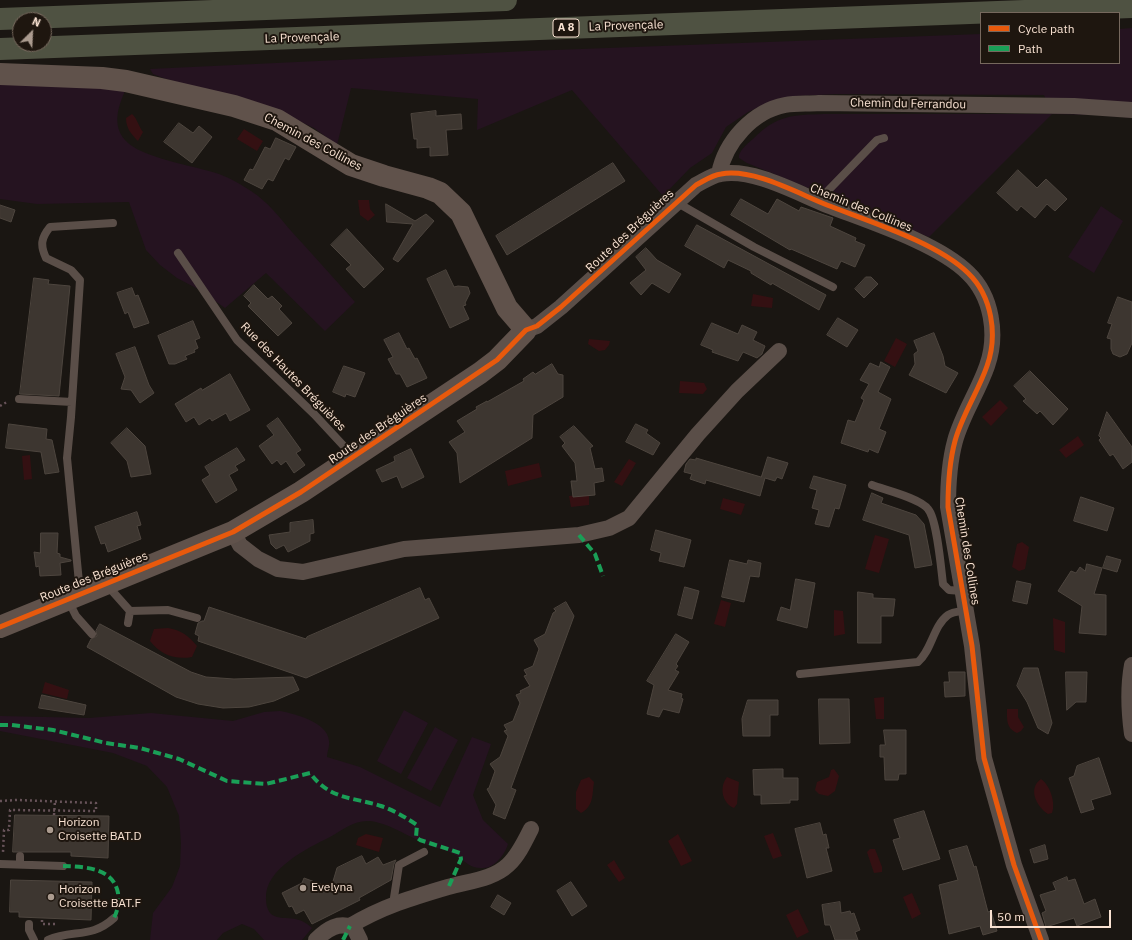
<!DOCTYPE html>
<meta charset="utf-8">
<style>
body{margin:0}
#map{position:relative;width:1132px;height:940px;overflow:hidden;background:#1a1612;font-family:"IBM Plex Sans",sans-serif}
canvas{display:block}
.legend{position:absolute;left:980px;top:12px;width:140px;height:52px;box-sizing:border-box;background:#1e160f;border:1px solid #76685d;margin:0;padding:5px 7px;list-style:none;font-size:12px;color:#f9e2d2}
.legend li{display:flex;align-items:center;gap:8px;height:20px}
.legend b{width:20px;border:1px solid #76685d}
.north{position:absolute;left:12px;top:12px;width:40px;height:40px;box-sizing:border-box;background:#1e160f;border:1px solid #76685d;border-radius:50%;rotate:24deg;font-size:11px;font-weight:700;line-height:16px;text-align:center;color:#f9e2d2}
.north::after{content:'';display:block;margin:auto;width:14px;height:18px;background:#ab9b8f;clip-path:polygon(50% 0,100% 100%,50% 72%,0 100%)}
.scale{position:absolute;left:990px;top:910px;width:121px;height:18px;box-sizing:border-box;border:2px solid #f9e2d2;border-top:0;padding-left:5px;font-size:12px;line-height:14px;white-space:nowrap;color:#f9e2d2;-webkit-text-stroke:3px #1e160f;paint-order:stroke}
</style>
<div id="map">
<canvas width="1132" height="940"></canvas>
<ul class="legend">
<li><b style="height:5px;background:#e8590c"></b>Cycle path</li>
<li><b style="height:5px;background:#1a9f57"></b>Path</li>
</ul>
<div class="north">N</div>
<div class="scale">50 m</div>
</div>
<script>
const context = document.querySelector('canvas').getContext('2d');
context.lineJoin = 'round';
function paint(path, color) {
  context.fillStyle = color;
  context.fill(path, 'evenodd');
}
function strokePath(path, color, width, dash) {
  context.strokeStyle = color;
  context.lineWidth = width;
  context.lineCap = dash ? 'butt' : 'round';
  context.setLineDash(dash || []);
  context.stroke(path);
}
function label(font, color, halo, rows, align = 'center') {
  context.font = font + ' "IBM Plex Sans",sans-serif';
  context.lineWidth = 4;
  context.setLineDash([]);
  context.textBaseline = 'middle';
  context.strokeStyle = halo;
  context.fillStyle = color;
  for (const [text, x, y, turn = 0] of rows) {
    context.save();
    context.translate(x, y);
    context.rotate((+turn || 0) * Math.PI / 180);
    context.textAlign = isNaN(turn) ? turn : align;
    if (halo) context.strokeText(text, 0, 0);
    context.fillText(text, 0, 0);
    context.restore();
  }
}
const green = new Path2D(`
 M1132,28V118L1102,115L1052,114L929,237L747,163L739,158V155C742,148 748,143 753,139C777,115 792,115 824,114H1052L1044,95L837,94L796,96L772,101L748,112L726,127L712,153L690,168L663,196L572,90L477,130L478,99L351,88L337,145L314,128L275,110L166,79L153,74L150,69L528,51L981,34V63H1119V29Z
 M72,80L125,91C118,107 112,125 125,140C140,158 196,166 219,174C230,178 242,185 251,191C268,202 279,217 292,232C313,255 334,278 355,302L325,331L266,273L225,308L198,289L177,278L160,265L146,250L129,202L37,204L0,199V82Z
 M1101,206L1123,221L1094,273L1068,257Z
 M404,710L428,723L401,774L377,761Z
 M280,711C295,714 328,722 329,741C330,746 327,752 327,757L360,767L440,807L472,737L491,744L473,795L483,820L508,844C505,854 495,868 483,868C471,869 466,862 457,856C448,850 435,848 425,844C410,837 386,822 369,821C355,820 342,830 330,837C308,848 264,869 266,899C266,904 267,909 270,913C280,923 296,912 312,928L302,940H264L254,929L242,924L223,933L217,940H150L153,913L172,887L180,866L181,843L179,816L167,787L147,766L113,753L0,731V716L89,718L151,713L233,721L264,712Z
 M435,727L458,740L431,791L407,778Z`);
const water = new Path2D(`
 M132,114C137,118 139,127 143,132L138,141C131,134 126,128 126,118Z
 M244,129L263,141L257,151L237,139Z
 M358,200H369L370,209L375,215L368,221L360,215Z
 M753,294L773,298L772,308L751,306Z
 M896,338L907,344L895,367L884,361Z
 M589,339L610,341L609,345L605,350L599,351L588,344Z
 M680,381L704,383L707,389L703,394L679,393Z
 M1000,400L1008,408L991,426L982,417Z
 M1078,436L1084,445L1066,458L1059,450Z
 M30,455L32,479L24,480L22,456Z
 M629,459L636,463L622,486L614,482Z
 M539,463L542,477L508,486L505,471Z
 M589,494V505L571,507L569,496Z
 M723,498L745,504L741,515L720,509Z
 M875,535L889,539L879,573L865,569Z
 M1022,542L1029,547L1025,569L1019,571L1012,567L1017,544Z
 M721,600L731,603L725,627L714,624Z
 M834,610L843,611L845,634L834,636Z
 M1053,618L1065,622V653L1054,650Z
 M168,628C181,630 189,636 197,646L192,657C175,660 161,655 150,641L154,629Z
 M45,682L69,690L67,699L42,693Z
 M884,697V719H876L874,698Z
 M1007,709H1018V717L1024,727L1021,731L1017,733C1006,728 1007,720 1007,709Z
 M834,769L839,776L835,791L828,796L819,794L815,790L817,782L829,777L831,770Z
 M589,777L594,782C592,795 594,806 581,813L576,809V792L581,780Z
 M727,777L739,782L737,804L734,808C722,803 719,787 727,777Z
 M1041,779C1050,785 1056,803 1052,813L1048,814C1037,807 1027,789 1041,779Z
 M773,833L782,856L773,859L764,836Z
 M366,834L383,838L379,852L356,845L358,838Z
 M678,834L692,861L681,866L668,841Z
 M870,849H875L882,867V872L874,873L867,852Z
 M614,860L625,878L619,882L607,865Z
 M912,893L921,914L912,919L903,897Z
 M798,909L809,932L797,938L786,915Z`);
const building = new Path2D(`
 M436,111V116L461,114L462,129L446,130L448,155L430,156V147L417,148V139H414L411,114Z
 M179,123L193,133L199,126L212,137L192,163L164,142Z
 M276,138L296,147L289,160L285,158L273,181L268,179L262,189L244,180L250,169L253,170L265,147L270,149Z
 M613,163L625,181L507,255L496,236Z
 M1018,170L1037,188L1046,179L1067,199L1055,211L1047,204L1035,218L1021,206L1017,211L997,193Z
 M741,199L768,214L777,199L799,211L801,207L833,218L830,226L856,238L855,241L865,245L855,267L841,261L837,269L791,249L790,250L731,215Z
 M386,204L415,221L426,214L434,221L398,262L393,259L413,224L387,222Z
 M0,205L15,210L11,222L0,218Z
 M697,225L826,295L819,310L772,283L771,285L751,273V271L728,260L724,268L685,246Z
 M347,229L384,269L364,288L346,269L351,265L331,245Z
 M646,248L657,260L681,274L669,293L652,283L641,295L630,283L646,270L636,257Z
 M446,270L454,287L458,286L468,287L470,293L465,303L466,305L463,306L469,319L450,328L427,279Z
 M866,277H871L878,284L864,298L855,289Z
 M34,278L49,280L48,284L70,286L59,396L20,394Z
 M254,285L268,299L272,296L282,306L279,309L292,323L278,336L248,306L251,303L244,296Z
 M132,288L135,296L138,295L149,323L134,328L128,312L125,314L117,293Z
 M1118,297L1132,302V343L1127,354L1120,357L1113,354L1111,349V339L1107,338L1112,324L1108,323Z
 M838,318L858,330L847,347L827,335Z
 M193,321L200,338L195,340L198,348L194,350L195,352L185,356L187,359L175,364H169L158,336Z
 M712,323L738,334L742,325L757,332L753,340L765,346L762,354L757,358L743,352L738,361L712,352L713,350L701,345Z
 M399,333L407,349L409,348L415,359L417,358L427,378L407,387L400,374H396L388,359L393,357L384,340Z
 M934,333L943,356L945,366L958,373L946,393L909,375L915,364L914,354L918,351L914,341Z
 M135,347L149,385L154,393L140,403L131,390L121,389L125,377L116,354Z
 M881,362L890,367L878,392L891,399L879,429L886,432L878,453L869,449L868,452L841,443L848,420L855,422L864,400L861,398L869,384L860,380L870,363L879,367Z
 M552,364L558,374L563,375V397L533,415L532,438L460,483L457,453L449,442L465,432L457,421L477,409L476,407L487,401V402L524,381L523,379L533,372L535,374Z
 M344,366L365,373L355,397L346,394L345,397L333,392Z
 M1030,371L1068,409L1053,425L1040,411L1037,414L1023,401L1026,399L1014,386Z
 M230,374L250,410L230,421L226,413L212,421L210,418L199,425L194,417L186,422L175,404L201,388L202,390Z
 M1107,412L1132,447V462L1123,469L1113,454L1110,456L1099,440L1101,438L1099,436Z
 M278,418L301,450L296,453L305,465L294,473L286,461L281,465L277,460L272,464L259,446L274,435L267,426Z
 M9,424L47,429L46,439L52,440L59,472L45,474L41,452L6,448Z
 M636,424L648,430L646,433L660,443L653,455L626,442Z
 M574,426L593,446L590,448L595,469L602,468L604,481L594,483L595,495L573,497L571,481H577L575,463L562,446L565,443L560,437Z
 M127,428L145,446L151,474L131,477L127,461L111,443Z
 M237,448L245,460L235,466L238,470L229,475L237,490L216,503L202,480L210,475L205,467Z
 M411,449L424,477L402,488L397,476L382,482L376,470L395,461L394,457Z
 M768,457L788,463L782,479L777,477L775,481L765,478L760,496L706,480L705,484L690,479L692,474L684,472L686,464L690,459L696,460V458L761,477Z
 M814,476L846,485L839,509L835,508L829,527L815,524L819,510L812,508L817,490L810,488Z
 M872,493L883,498L881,503L916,515L924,524L932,565L915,568L909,535L863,520Z
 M1081,497L1114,508L1107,531L1074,521Z
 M137,512L141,525L137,526L141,539L108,552L105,543L101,544L95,527Z
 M313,520L314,533L310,534V541L288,552L284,545L276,549L271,544L269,535L290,532V523Z
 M656,530L691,540L684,567L659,561L661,553L651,550Z
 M41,533H58L57,553L60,554V557L71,560V561L60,563L61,575L40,576L39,566L36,567L34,552L40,553Z
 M1107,556L1121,560L1117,572L1103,568Z
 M730,560L747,564L748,560L761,563L759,577L750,576L744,602L722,597Z
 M1087,564L1102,568L1094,594L1106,595V635L1079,633L1082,606L1058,591L1071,571L1076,573L1080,567L1085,571Z
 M796,579L815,583L807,628L777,620L781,607L790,610Z
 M1017,581L1031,584L1027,604L1013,601Z
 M685,587L699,591L692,619L678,615Z
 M420,588L425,600L429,598L439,618L306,678L198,641L199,636L195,634L198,623L202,621H204L209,607L306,639L307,637Z
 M858,592L873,594V598L895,599L893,616H881V643H858Z
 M566,602L574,616L511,788L516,790L505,819L493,814L496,805L487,789L489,788L495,771L490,764L500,757L508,736L504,731L507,730L504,725L513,721L520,703L516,695L521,693L520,691L530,686L524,676L527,675L524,670L533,666L539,649L534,640L545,634L553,613L556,611L554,609Z
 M100,624L191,672L206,677L234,679L293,677L299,690L274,701L249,707L223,708L198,704L176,697L87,647L91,639L97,636L96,631Z
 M676,634L689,642L676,664L678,666L675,670L679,672L668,690L682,694L681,698L683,699L679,713L663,709L659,717L647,714L654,685L647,681Z
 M1024,668H1038L1052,723L1048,734L1038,728L1027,702L1017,686Z
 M949,672H965V696L945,697L944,682H949Z
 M1066,672H1087L1086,702H1076L1067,710Z
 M42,695L86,705L84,715L39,708Z
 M819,699H849L850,743L820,744Z
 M748,700H778V715H770V736H743L742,719Z
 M884,730H906V774H899L898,780H885L884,757H880V745H885Z
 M1099,758L1111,794L1091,800L1094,809L1081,813L1069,778L1074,776L1077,766Z
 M774,769H783V778H798V800H790V803L761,804V795H754L753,770Z
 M924,811L940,859L903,870L893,840L900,838L894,820Z
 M15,815L109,816L108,858L71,856V852H13Z
 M820,823L823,835L826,834L829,848H826L832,871L807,878L795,829Z
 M1045,845L1048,859L1034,863L1030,850Z
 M967,846L974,867L976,866L988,912L991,911L997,931L983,935L980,926L949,934L939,885L958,880L949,851Z
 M362,856L366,864L378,857L383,865L396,860L394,864L391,880L359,898L360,900L312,924L304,910L296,914L292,906L289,907L282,893L302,883L304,878L331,888L337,868Z
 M1067,877L1068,881L1075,879L1084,904L1095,899L1101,917L1077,926L1074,918L1046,927L1042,913L1046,911L1040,895L1056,890L1053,883Z
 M11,880L92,882L91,920L19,917V912H10Z
 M571,882L587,906L572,916L557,891Z
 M498,895L511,903L504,915L491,907Z
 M840,902L841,913L850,911L851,914L854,913L860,930L855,932L858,940H835L830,925H825L822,905Z`);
const path = new Path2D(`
 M0,406L7,402
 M0,801L17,800L96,803V811L10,810L9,830H4L3,852
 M54,815L55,801
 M42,920V924H56`);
const lane = new Path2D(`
 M818,201L877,140L884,138
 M676,202L754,247L833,287
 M178,253L237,340L314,414L353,456
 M19,399L72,402
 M872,485C885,490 920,498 928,509C937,519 941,568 943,584L949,590L962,591
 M106,584L130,611L168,610L197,618
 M80,593L67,458L71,417L80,280L71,270L46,258C40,245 41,238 50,227L113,223
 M68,600L76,616L92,634
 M128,623L130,611
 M800,674L918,662C932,650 933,626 948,615C952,612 961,611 966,610
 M20,856V864
 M0,864L63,866
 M393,904L399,865L424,852
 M29,924V930L34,940
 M48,940C73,929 91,939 114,918`);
const street = new Path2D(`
 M719,174C725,142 753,111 785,105C796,103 808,104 819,103L1074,106L1132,110
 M526,330L537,326L561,307L696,185C704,181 712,175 721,174C753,168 797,193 827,205C868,221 938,243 968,273C992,296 998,335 987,366C978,392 962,415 955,441C949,463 948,485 948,507L972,646L984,758L1014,865L1041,940
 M233,532L240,545L258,559L278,569L303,572L404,549L579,535L609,528L629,518L698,434L737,391L779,351
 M1132,665C1128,687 1129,712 1132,734
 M350,926C381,907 414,897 448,887C468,881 492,880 508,865C518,856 525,841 531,829
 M316,940C327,929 339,921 354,928L360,940`);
const secondary = new Path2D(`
 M0,74L102,78L126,81L234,106L277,120L351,165L384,176L428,188L440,193L461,213L507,308L526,330L497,360L480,373L301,492L233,532L0,627`);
const highway = new Path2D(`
 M0,19L506,0
 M0,49L1132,7`);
const quiet = new Path2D(`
 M579,535L595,554L603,576
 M0,725H12L53,730L106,743L140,748L179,759L227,781L266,784L310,773C330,800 353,797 381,806C393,810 407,818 417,825L416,837L420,840L460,853L461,859L449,886
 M63,866C84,867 113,867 118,893C119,902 118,910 114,918
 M343,940L350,926`);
const cycleway = new Path2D(`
 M0,627L233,532L301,492L497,360L526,330L537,326L561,307L696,185C704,181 712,175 721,174C753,168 797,193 827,205C868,221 938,243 968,273C992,296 998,335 987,366C978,392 962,415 955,441C949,463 948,485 948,507L972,646L984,758L1014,865L1041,940`);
const markers = [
 [50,830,4,"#ab9b8f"],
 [303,888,4,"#ab9b8f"],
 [51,897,4,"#ab9b8f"]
];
const shields = [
 [566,28,26]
];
const shieldNames = [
 ["A 8",566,28]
];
const streetNames = [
 ["La Provençale",626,26,-2],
 ["La Provençale",302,38,-2],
 ["Chemin du Ferrandou",908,104,1],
 ["Chemin des Collines",313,142,28],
 ["Chemin des Collines",861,208,22],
 ["Route des Bréguières",630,231,-43],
 ["Rue des Hautes Bréguières",293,377,46],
 ["Route des Bréguières",378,429,-34],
 ["Chemin des Collines",967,551,81],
 ["Route des Bréguières",94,577,-22]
];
const poiNames = [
 ["Horizon",58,823],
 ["Croisette BAT.D",58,837],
 ["Evelyna",311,888],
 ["Horizon",59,890],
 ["Croisette BAT.F",59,904]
];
paint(green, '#251320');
paint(water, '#341012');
paint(building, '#3d3630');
strokePath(building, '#4d453e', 1);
strokePath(path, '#675359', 2.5, [2, 3]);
strokePath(lane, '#5a4e48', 8);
strokePath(street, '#5a4e48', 16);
strokePath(secondary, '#60524b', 22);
strokePath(highway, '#4f5242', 22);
strokePath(quiet, '#1a9f57', 4, [8, 4]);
strokePath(cycleway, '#e8590c', 5);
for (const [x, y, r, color] of markers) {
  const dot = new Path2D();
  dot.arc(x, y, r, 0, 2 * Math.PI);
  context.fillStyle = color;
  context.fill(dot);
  strokePath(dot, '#1e160f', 1.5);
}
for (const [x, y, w] of shields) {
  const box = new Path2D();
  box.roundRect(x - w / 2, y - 9, w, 18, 3);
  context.fillStyle = '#1e160f';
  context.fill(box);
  strokePath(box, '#f9e2d2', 1);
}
label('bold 11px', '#f9e2d2', null, shieldNames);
label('12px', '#f9e2d2', '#1e160f', streetNames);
label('12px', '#f9e2d2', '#1e160f', poiNames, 'left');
</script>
